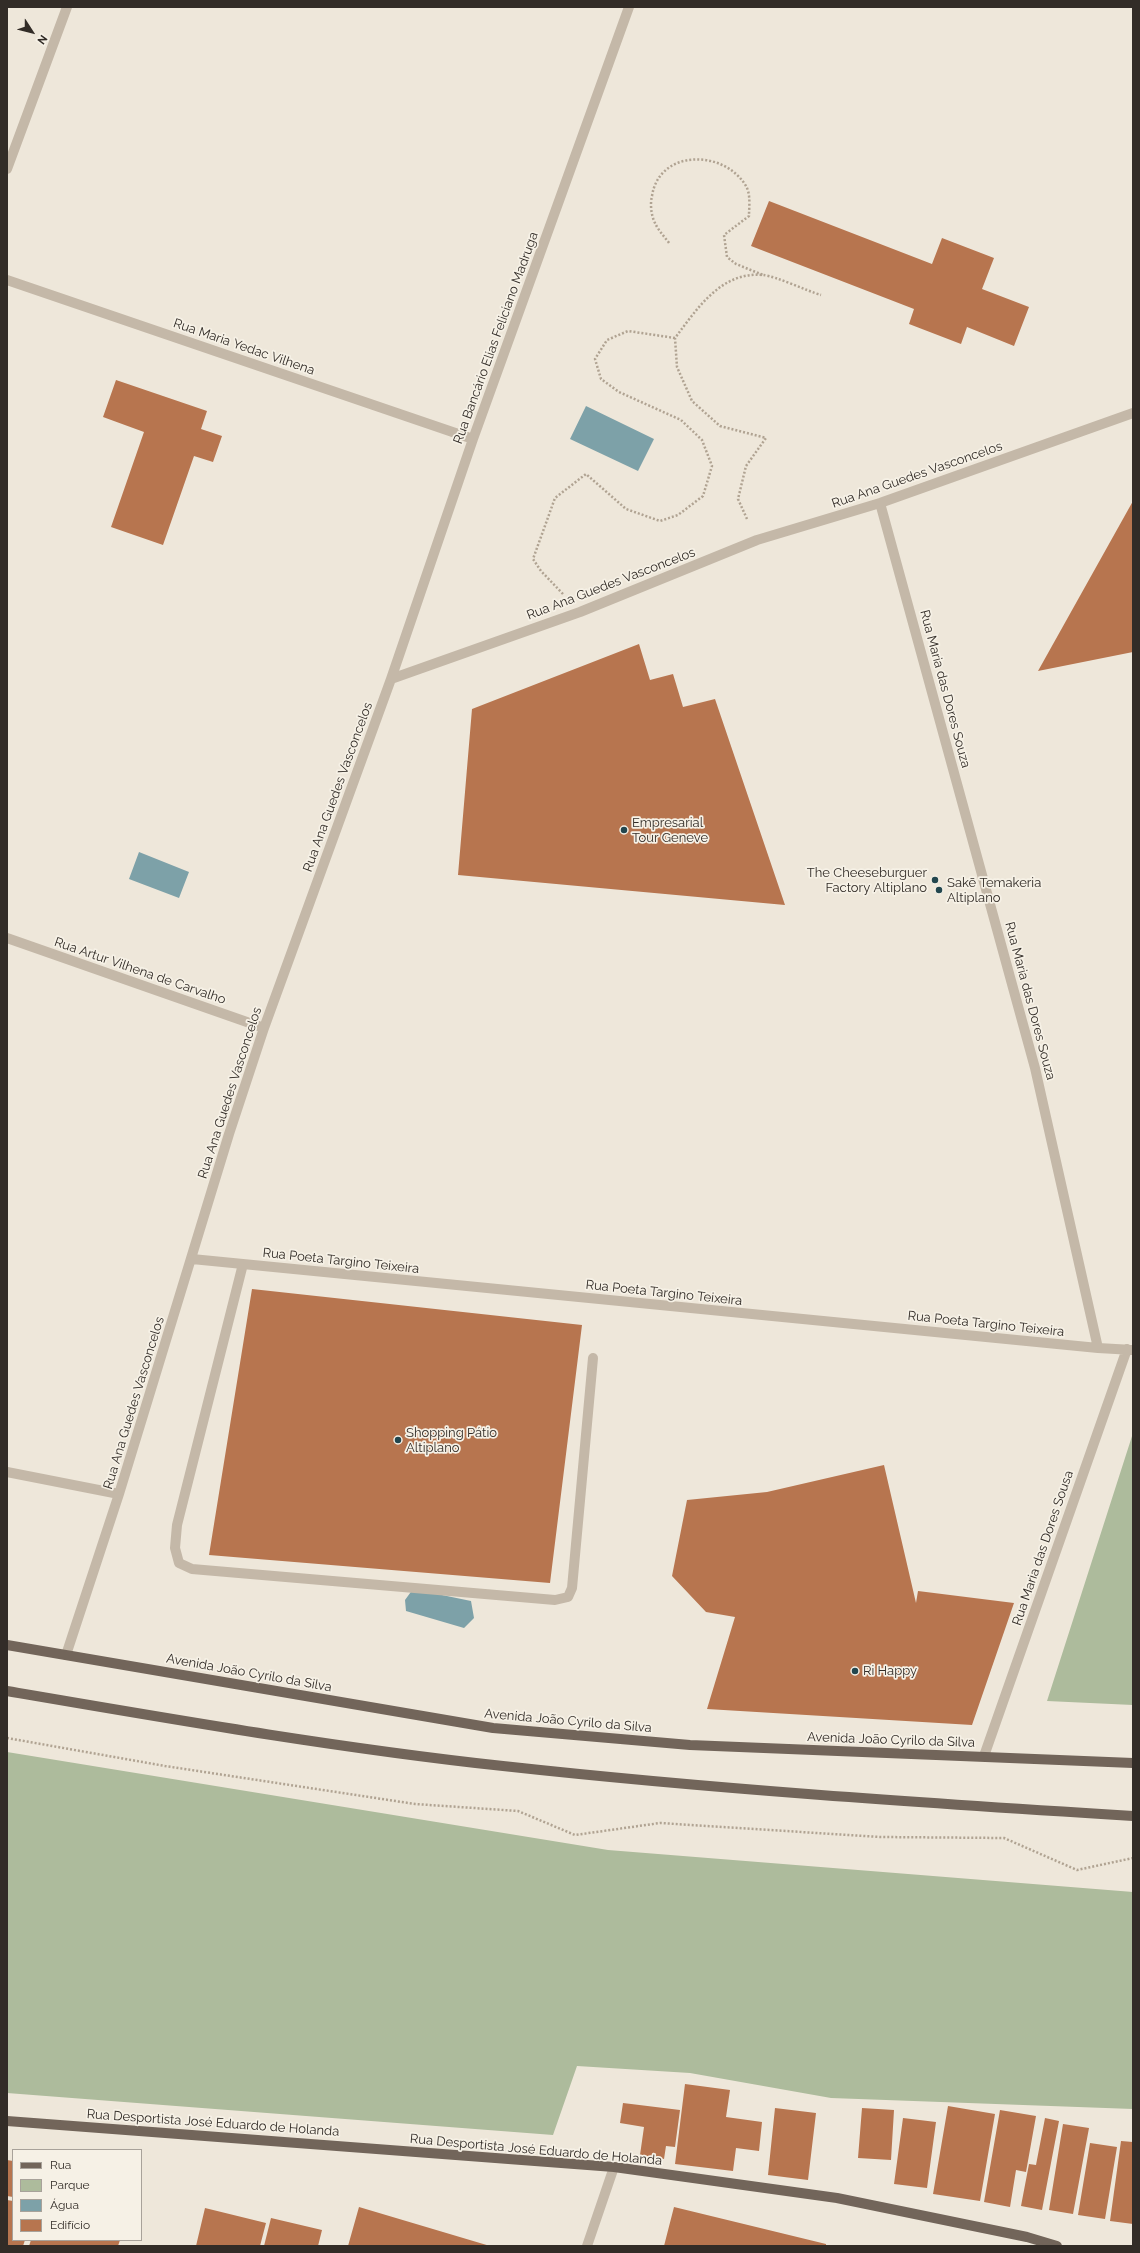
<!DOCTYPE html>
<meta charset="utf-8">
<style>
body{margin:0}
#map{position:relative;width:1140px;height:2253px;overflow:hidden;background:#eee7da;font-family:Raleway,sans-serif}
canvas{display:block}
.frame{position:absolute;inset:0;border:8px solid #322c27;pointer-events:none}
.legend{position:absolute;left:12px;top:2149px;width:130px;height:92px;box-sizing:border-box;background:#f6f1e6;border:1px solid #a8a29a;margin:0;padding:5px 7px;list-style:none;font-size:12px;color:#322c27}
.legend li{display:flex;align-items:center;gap:8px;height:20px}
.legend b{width:20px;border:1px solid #a8a29a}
.north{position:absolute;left:12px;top:12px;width:40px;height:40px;-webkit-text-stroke:3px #f6f1e6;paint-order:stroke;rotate:126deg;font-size:11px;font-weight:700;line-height:16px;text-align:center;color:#322c27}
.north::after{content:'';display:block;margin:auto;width:14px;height:18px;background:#322c27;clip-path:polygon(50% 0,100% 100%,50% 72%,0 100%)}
</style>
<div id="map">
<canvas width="1140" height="2253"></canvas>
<div class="frame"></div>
<ul class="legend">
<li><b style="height:5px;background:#72655a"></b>Rua</li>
<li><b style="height:11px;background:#adbb9c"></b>Parque</li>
<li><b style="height:11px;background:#7da1a8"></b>Água</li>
<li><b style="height:11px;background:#b7754f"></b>Edifício</li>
</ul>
<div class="north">N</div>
</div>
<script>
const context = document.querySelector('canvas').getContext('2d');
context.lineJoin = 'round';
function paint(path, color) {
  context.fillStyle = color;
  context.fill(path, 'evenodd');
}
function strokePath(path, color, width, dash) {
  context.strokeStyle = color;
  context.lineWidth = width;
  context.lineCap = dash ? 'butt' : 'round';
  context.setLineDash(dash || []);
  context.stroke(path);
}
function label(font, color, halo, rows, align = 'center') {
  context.font = font + ' Raleway,sans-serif';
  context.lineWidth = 3.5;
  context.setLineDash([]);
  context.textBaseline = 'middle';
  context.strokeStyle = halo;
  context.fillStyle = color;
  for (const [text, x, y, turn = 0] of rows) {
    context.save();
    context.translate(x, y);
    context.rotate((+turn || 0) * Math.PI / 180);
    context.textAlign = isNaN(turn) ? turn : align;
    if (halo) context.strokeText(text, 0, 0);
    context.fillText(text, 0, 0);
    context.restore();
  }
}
const green = new Path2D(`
 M1133,1433V1705L1047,1701Z
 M7,1752L608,1850L1133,1892V2109L831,2098L690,2073L577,2066L553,2135L7,2093Z`);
const water = new Path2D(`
 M586,406L654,439L638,471L570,439Z
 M139,852L189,872L179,898L129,879Z
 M413,1589L471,1601L474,1618L464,1628L406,1611L405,1600Z`);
const building = new Path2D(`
 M769,201L932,264L942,238L994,258L982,289L1029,307L1014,346L967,327L961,344L909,324L914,309L751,246Z
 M116,380L207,411L201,429L222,436L213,462L194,456L163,545L111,527L144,432L103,417Z
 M1133,501V652L1038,671Z
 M639,644L650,680L673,674L683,707L715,699L785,905L458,875L472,709Z
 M252,1289L582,1325L550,1583L209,1555Z
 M884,1465L916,1603L918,1591L1014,1603L972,1725L707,1709L735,1617L706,1612L672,1576L687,1500L767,1492Z
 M685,2084L730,2090L726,2117L762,2122L759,2151L736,2148L733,2171L675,2164Z
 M623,2103L680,2110L675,2147L666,2146L664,2159L640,2155L644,2127L620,2123Z
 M948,2106L995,2114L980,2201L933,2194Z
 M775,2108L816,2113L808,2180L768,2175Z
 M862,2108L894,2110L891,2160L858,2158Z
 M1000,2110L1036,2116L1026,2172L1016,2170L1010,2207L984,2202Z
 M903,2118L936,2122L927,2188L894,2184Z
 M1045,2118L1059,2121L1042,2210L1021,2206L1029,2164L1036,2165Z
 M1063,2124L1089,2128L1073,2214L1049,2210Z
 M1121,2141L1133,2142V2224L1110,2221Z
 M1090,2143L1117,2147L1105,2219L1078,2215Z
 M7,2160L13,2161V2197L7,2196Z
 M7,2200L13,2201V2240H25L23,2246H7Z
 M359,2207L490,2246H348Z
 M674,2207L826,2244V2246H664Z
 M205,2208L266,2223L260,2246H196Z
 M271,2218L322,2230L318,2246H264Z
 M31,2240H120L118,2246H29Z`);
const path = new Path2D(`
 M669,243C664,236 658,230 655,223C651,215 650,204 652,196C659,149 724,149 746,186C751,195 749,207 749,216L724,235L727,257L736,264L763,275
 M747,519L738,499L746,466L766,438L720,426L692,401L677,367L675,338C697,309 721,271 763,275C776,276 807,291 821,295
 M563,594L541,571L533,559L555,498L586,474L626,509L660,521L678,515L703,496L712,466L702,440L681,420L619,392L601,379L595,359L607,340L628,331L675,338
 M7,1738L165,1766L415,1804L518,1811L575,1835L660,1823L880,1837L1004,1838L1077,1870L1133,1858`);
const minor = new Path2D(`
 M7,169L67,7
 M7,280L473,439
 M880,503L1035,1068L1098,1348
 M391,679L580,612L757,540L880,503L1133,413
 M7,938L264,1028
 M192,1259L1098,1348L1133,1350
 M243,1264L177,1525L175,1548L179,1563L192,1569L555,1600L568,1597L572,1588L593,1358
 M7,1472L119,1494
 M66,1655L119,1494L229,1134L264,1028L391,679L473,439L629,7
 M984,1756L1127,1349
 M587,2246L614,2167`);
const major = new Path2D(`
 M7,1645L493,1728L690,1745L1133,1763
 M7,1691C171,1719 337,1748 503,1766C712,1789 923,1803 1133,1816
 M7,2121L614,2167L837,2198L1027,2237L1057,2246`);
const markers = [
 [624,830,4,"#22464e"],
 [935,880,4,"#22464e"],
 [939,890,4,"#22464e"],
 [398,1440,4,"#22464e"],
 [855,1671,4,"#22464e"]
];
const streetNames = [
 ["Rua Bancário Elias Feliciano Madruga",496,338,-70],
 ["Rua Maria Yedac Vilhena",244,347,19],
 ["Rua Ana Guedes Vasconcelos",917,475,-19],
 ["Rua Ana Guedes Vasconcelos",611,584,-21],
 ["Rua Maria das Dores Souza",945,689,75],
 ["Rua Ana Guedes Vasconcelos",338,787,-70],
 ["Rua Artur Vilhena de Carvalho",140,971,19],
 ["Rua Maria das Dores Souza",1030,1001,75],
 ["Rua Ana Guedes Vasconcelos",230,1093,-72],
 ["Rua Poeta Targino Teixeira",341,1261,6],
 ["Rua Poeta Targino Teixeira",664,1293,6],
 ["Rua Poeta Targino Teixeira",986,1324,6],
 ["Rua Ana Guedes Vasconcelos",134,1403,-73],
 ["Rua Maria das Dores Sousa",1043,1548,-71],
 ["Avenida João Cyrilo da Silva",249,1673,10],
 ["Avenida João Cyrilo da Silva",568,1721,5],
 ["Avenida João Cyrilo da Silva",891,1740,2],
 ["Rua Desportista José Eduardo de Holanda",213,2123,4],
 ["Rua Desportista José Eduardo de Holanda",536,2150,5]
];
const poiNames = [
 ["Empresarial",632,823],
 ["Tour Geneve",632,838],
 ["The Cheeseburguer",927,873,"right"],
 ["Factory Altiplano",927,888,"right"],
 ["Sakē Temakeria",947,883],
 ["Altiplano",947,898],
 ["Shopping Pátio",406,1433],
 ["Altiplano",406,1448],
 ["Ri Happy",863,1671]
];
paint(green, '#adbb9c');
paint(water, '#7da1a8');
paint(building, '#b7754f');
strokePath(path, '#b0a392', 2.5, [2, 2]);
strokePath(minor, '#c4b8a8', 10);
strokePath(major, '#72655a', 10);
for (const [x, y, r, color] of markers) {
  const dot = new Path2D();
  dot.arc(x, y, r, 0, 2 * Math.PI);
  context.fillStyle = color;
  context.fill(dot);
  strokePath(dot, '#f6f1e6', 1.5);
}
label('13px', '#322c27', '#f6f1e6', streetNames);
label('13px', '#322c27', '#f6f1e6', poiNames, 'left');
</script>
